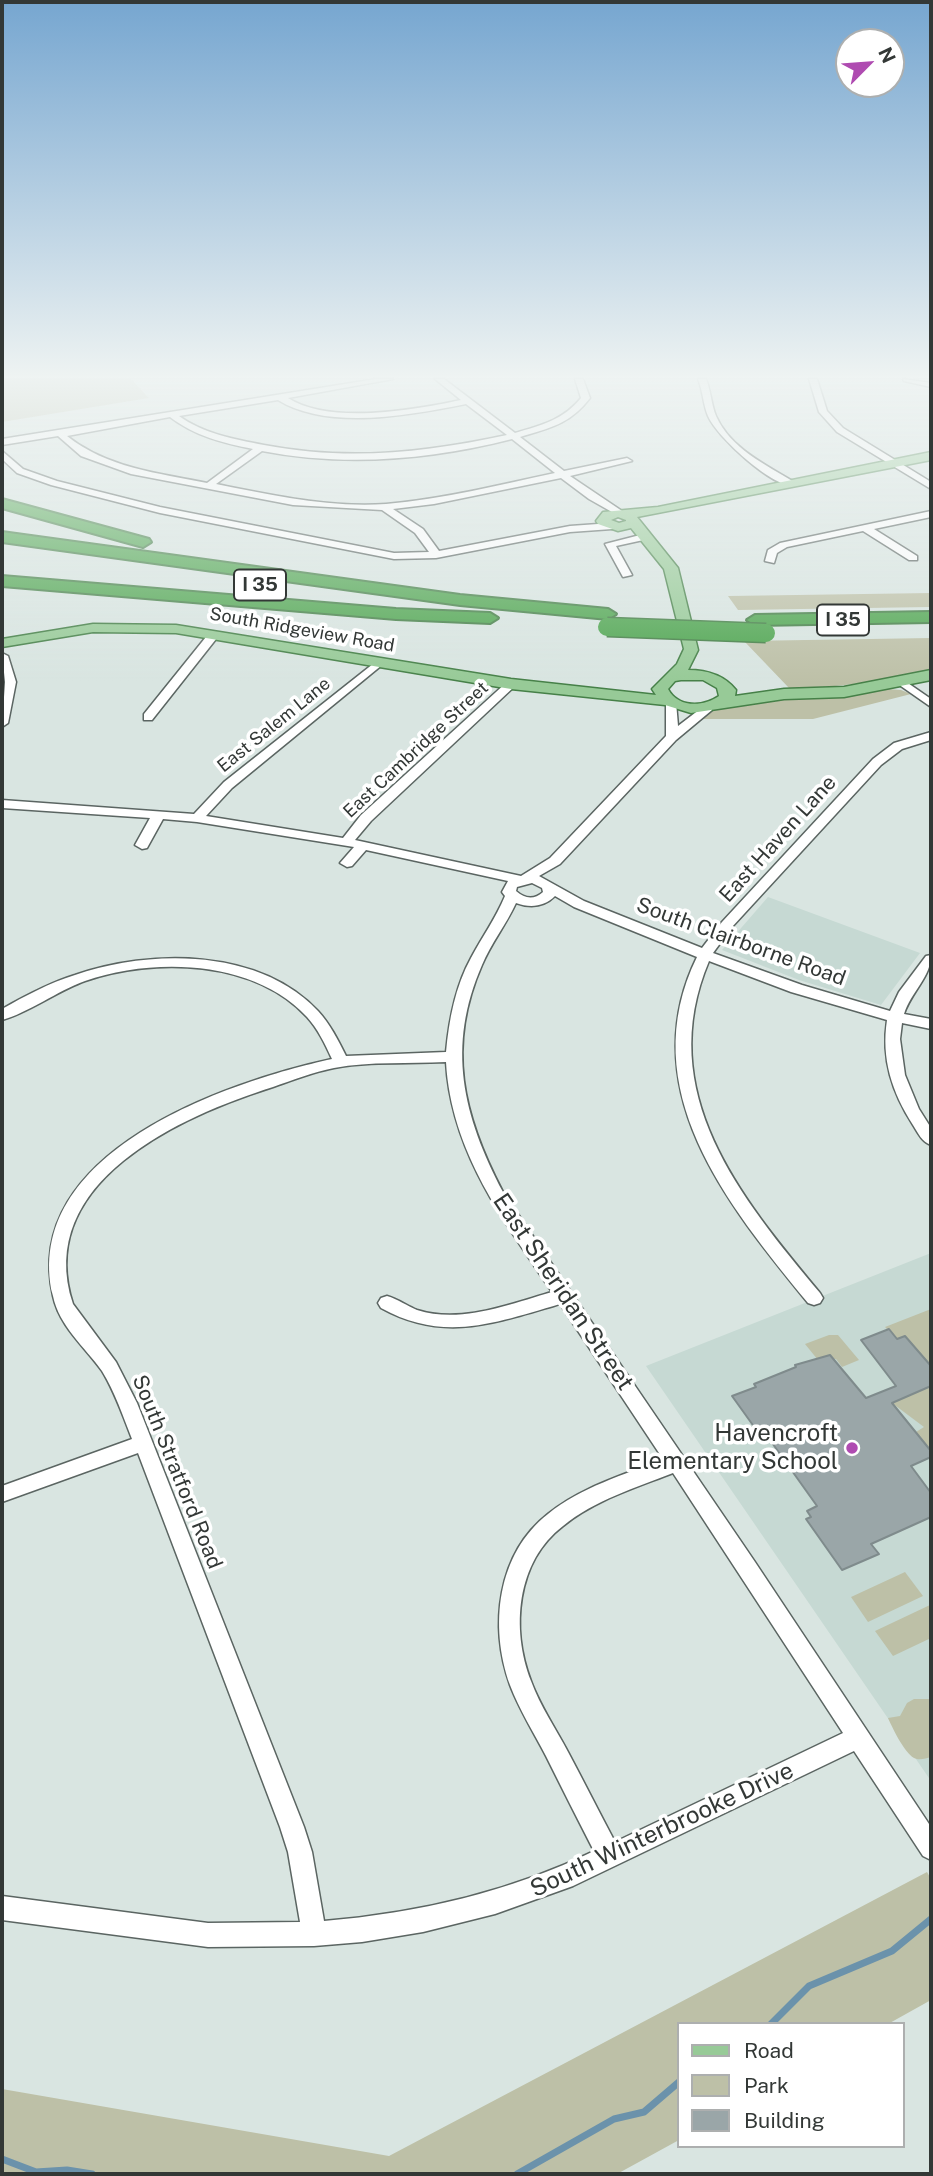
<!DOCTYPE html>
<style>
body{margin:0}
#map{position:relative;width:933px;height:2176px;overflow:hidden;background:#d9e5e1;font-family:"Public Sans",sans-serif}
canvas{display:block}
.frame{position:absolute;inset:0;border:4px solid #333836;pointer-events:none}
.legend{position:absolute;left:677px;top:2022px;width:228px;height:126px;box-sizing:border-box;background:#fff;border:2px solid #adafaf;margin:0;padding:9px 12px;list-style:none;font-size:21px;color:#333836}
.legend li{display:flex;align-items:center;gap:14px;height:35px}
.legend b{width:35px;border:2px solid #adafaf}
.north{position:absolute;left:835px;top:28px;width:70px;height:70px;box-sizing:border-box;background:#fff;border:2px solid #adafaf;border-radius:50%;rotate:65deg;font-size:19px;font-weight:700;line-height:28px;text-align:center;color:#333836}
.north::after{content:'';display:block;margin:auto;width:24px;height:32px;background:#af4bb1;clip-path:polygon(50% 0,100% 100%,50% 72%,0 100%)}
</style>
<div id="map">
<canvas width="933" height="2176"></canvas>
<div class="frame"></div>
<ul class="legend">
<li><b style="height:9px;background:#97ca97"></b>Road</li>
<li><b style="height:19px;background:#bdc0a7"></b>Park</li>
<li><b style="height:19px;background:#9aa6a8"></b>Building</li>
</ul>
<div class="north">N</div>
</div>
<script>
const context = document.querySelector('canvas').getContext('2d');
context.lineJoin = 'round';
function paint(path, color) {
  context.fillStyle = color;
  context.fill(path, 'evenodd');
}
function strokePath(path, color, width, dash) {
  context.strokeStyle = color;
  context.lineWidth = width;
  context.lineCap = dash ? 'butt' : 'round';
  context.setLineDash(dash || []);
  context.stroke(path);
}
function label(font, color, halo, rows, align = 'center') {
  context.font = font + ' "Public Sans",sans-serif';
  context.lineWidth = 7;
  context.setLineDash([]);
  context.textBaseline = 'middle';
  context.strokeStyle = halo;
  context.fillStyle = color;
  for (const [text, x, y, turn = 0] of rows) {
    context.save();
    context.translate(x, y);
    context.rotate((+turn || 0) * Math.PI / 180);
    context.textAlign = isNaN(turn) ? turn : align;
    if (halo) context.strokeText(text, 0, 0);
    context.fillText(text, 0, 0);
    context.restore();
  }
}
const built = new Path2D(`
 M768,897L920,953L881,1005L799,980L722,950Z
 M931,1253V1781L646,1366Z`);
const green = new Path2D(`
 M2,379H131L149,398L2,422Z
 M931,593V607L738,610L728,596Z
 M931,638V669C881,681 840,688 789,688L744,641Z
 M888,689L901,690L911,694L813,719H700C735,692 786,701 828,697C848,695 868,691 888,689Z
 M931,1309V1366L905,1336L897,1339L885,1327Z
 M829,1335H838L859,1360L842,1367L836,1359L818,1360L805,1344Z
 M931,1386V1451L916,1432L924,1427L892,1403Z
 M905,1572L923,1596L868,1622L851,1597Z
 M930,1605L931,1638L893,1656L875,1631Z
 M914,1699H931V1757C926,1758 920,1761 914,1758C904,1752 893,1729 888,1718L900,1716L907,1703Z
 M927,1872L931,1879V2000L888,2024H679V2140L617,2174H2V2089L389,2156Z`);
const stream = new Path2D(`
 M771,2024L809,1986L892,1951L931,1919
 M2,2159L36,2172L67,2170L92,2174
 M517,2174L614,2119L644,2112L679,2082`);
const building = new Path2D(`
 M889,1329L897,1339L905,1336L931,1366V1386L892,1403L931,1451V1457L911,1466L931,1493V1517L871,1544L879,1554L842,1570L806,1519L811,1517L807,1511L817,1506L765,1433L760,1435L732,1396L756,1387L754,1384L796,1367L795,1365L830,1355L866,1398L896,1386L861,1340Z`);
const minor = new Path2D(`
 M376,379H393L288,398C330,425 414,410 461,400L435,379H444L515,433C542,425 563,420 581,398L575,379H583L590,398C570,424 550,428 520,437L564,471L627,458L632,461L570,476L622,511L624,513L619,516L589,499L561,478L434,504L393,509L423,529L439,551L570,526L612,523L617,526L612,529L570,532L436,558L394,559L160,513L51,485L17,473L2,459V451L23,469L57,481L160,507L394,553L429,552L415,533L382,510L293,505L131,474L81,456L58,436L2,445V439ZM278,400C328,431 411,415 466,404L507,435C423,453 347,461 264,445C234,439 204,434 179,416ZM170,417C195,436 223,443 253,449L207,483C158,473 107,468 67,436ZM512,439L555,473C499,485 443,499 386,504C329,508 272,495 216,484L262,451C345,467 430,460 512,439Z
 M698,379H706C711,391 711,404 716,416C730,448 766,465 794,482V486C772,487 717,437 708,416C703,404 703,391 698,379Z
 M809,379H817L827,411L843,428L931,482V489L837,432L819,412Z
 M903,379L931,383V387L904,381Z
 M931,511V517L874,529L917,556V560H909L863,531L787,547L777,553L774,563L765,561L768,550L780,543Z
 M644,534L649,537L648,539L616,546L632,575L623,577L605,544Z
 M210,632L220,634L152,720H144V714Z
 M2,653L8,656L16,682L8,723L2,727L5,682Z
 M378,660L384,663L382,665L232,788L206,816L343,838L361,815L507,682H515V686L371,821L355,840L521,876L550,858L666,736V700L670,698L676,702L678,726L704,706H712V710L676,740L560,864L539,876L584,901L702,948L722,922L873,759L894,743L931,732V740L902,749L881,765L732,927L713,953L802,985L890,1011L899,992L926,956L931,955C931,977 911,992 904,1014L931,1019V1029L902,1023L900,1039L905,1075L919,1109L931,1128V1145C922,1142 918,1133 913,1125C892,1092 881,1059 887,1020L791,992L709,961C653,1093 741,1198 820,1293L823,1298L820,1303L814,1305L808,1303C728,1205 632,1089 697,957L574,907L555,896C544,907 530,908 516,903C506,925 491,943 482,965C446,1047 463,1116 503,1192L755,1562L931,1827V1860L923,1856L854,1751L573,1886L495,1914L423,1932L362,1942L314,1946L208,1947L2,1920V1896L208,1923L300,1922L288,1852L280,1827L138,1453L2,1502V1486L132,1439C123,1416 115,1392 102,1371C85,1347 59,1326 53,1296C20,1153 226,1082 332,1059C325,1044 318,1029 307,1017C254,960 155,957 85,981C57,991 28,1013 2,1020V1009C25,996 49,983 75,975C150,949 259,948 318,1011C330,1024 338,1040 346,1056L446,1052C449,1020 455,987 471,958C482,937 496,918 505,896L502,892L508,881L366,850L352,866L347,867L340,863L354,847L197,822L163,819L147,848L142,849L135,845L150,818L2,808V800L194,814L224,782ZM532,883L542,888L543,892C534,900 525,899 516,891L517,887ZM446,1062C451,1152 504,1221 552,1292C510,1304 461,1324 417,1310C407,1306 398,1299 387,1296L381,1298L378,1303L381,1308C444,1343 495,1323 560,1304L663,1459C624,1475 581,1487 548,1514C497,1554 489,1626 510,1685C519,1709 534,1733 546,1756C562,1788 578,1820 594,1851C510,1892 417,1913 324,1921L312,1852L304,1827L137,1403L116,1362L73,1304C33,1182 181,1116 273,1087C293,1080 313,1072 334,1068C371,1061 409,1064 446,1062ZM673,1473L843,1733L615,1842C599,1812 584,1782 568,1752C556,1729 540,1706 531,1681C511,1629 516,1562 563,1526C595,1500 635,1488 673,1473Z
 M902,679L931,699V707L898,684L896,682Z`);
const major = new Path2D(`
 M931,452V460L637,517L678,568L698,650L688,670C707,670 724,675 736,690L735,696L784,689L844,687L931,670V680L844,697L784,699L691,713L665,705L511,689L176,633L93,632L2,647V639L93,624L176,625L511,679L656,695L652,689L677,664L684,649L664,569L631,528L618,531L598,524L596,521L603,512L658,507ZM618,517L626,520V521L619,523L611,520ZM681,680H703L717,688L719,696C703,707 678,708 668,689L675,681Z`);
const highway = new Path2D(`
 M2,499L149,539L151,542L143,547L2,508Z
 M2,532L460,595L608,609L616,614L608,619L460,605L2,542Z
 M2,576L396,609L490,613L498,618L490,623L396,619L2,586Z
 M931,612V622L755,625L747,620L755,615Z`);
const highwayBridge = new Path2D(`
 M607,627L766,633`);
const markers = [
 [852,1448,7,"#af4bb1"]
];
const farStreetnames = [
 ["South Ridgeview Road",302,630,10],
 ["East Salem Lane",274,725,-39],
 ["East Cambridge Street",416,750,-43]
];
const shields = [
 [260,585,52],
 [843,620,52]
];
const shieldNames = [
 ["I 35",260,585],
 ["I 35",843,620]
];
const streetNames = [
 ["East Haven Lane",778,839,-48],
 ["South Clairborne Road",741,942,20],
 ["South Stratford Road",177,1472,68]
];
const nearStreetnames = [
 ["East Sheridan Street",563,1292,56],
 ["South Winterbrooke Drive",662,1830,-25]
];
const nearPoinames = [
 ["Havencroft",838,1434],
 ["Elementary School",838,1462]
];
paint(built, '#c6d9d3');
paint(green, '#bdc0a7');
strokePath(stream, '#6b92ab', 7);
paint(building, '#9aa6a8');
strokePath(building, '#7f8b8c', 2);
strokePath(minor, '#5b6562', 3);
strokePath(major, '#468048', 3);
strokePath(highway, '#468048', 4);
paint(minor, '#fff');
paint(major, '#97ca97');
paint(highway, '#51a652');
strokePath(highwayBridge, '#468048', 21, []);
strokePath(highwayBridge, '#51a652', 18);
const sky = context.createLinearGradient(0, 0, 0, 683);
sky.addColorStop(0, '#76a6d0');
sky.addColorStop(0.55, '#eef3f2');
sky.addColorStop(1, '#eef3f200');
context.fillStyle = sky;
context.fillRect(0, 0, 933, 683);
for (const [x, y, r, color] of markers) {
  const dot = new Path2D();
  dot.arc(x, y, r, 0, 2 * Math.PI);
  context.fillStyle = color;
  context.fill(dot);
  strokePath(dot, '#fff', 2.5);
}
label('18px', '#333836', '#fff', farStreetnames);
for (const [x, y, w] of shields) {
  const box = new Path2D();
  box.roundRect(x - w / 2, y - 15.5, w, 31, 5);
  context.fillStyle = '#fff';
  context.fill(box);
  strokePath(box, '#333836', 2);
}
label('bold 19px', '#333836', null, shieldNames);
label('21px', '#333836', '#fff', streetNames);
label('24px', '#333836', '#fff', nearStreetnames);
label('24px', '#333836', '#fff', nearPoinames, 'right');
</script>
